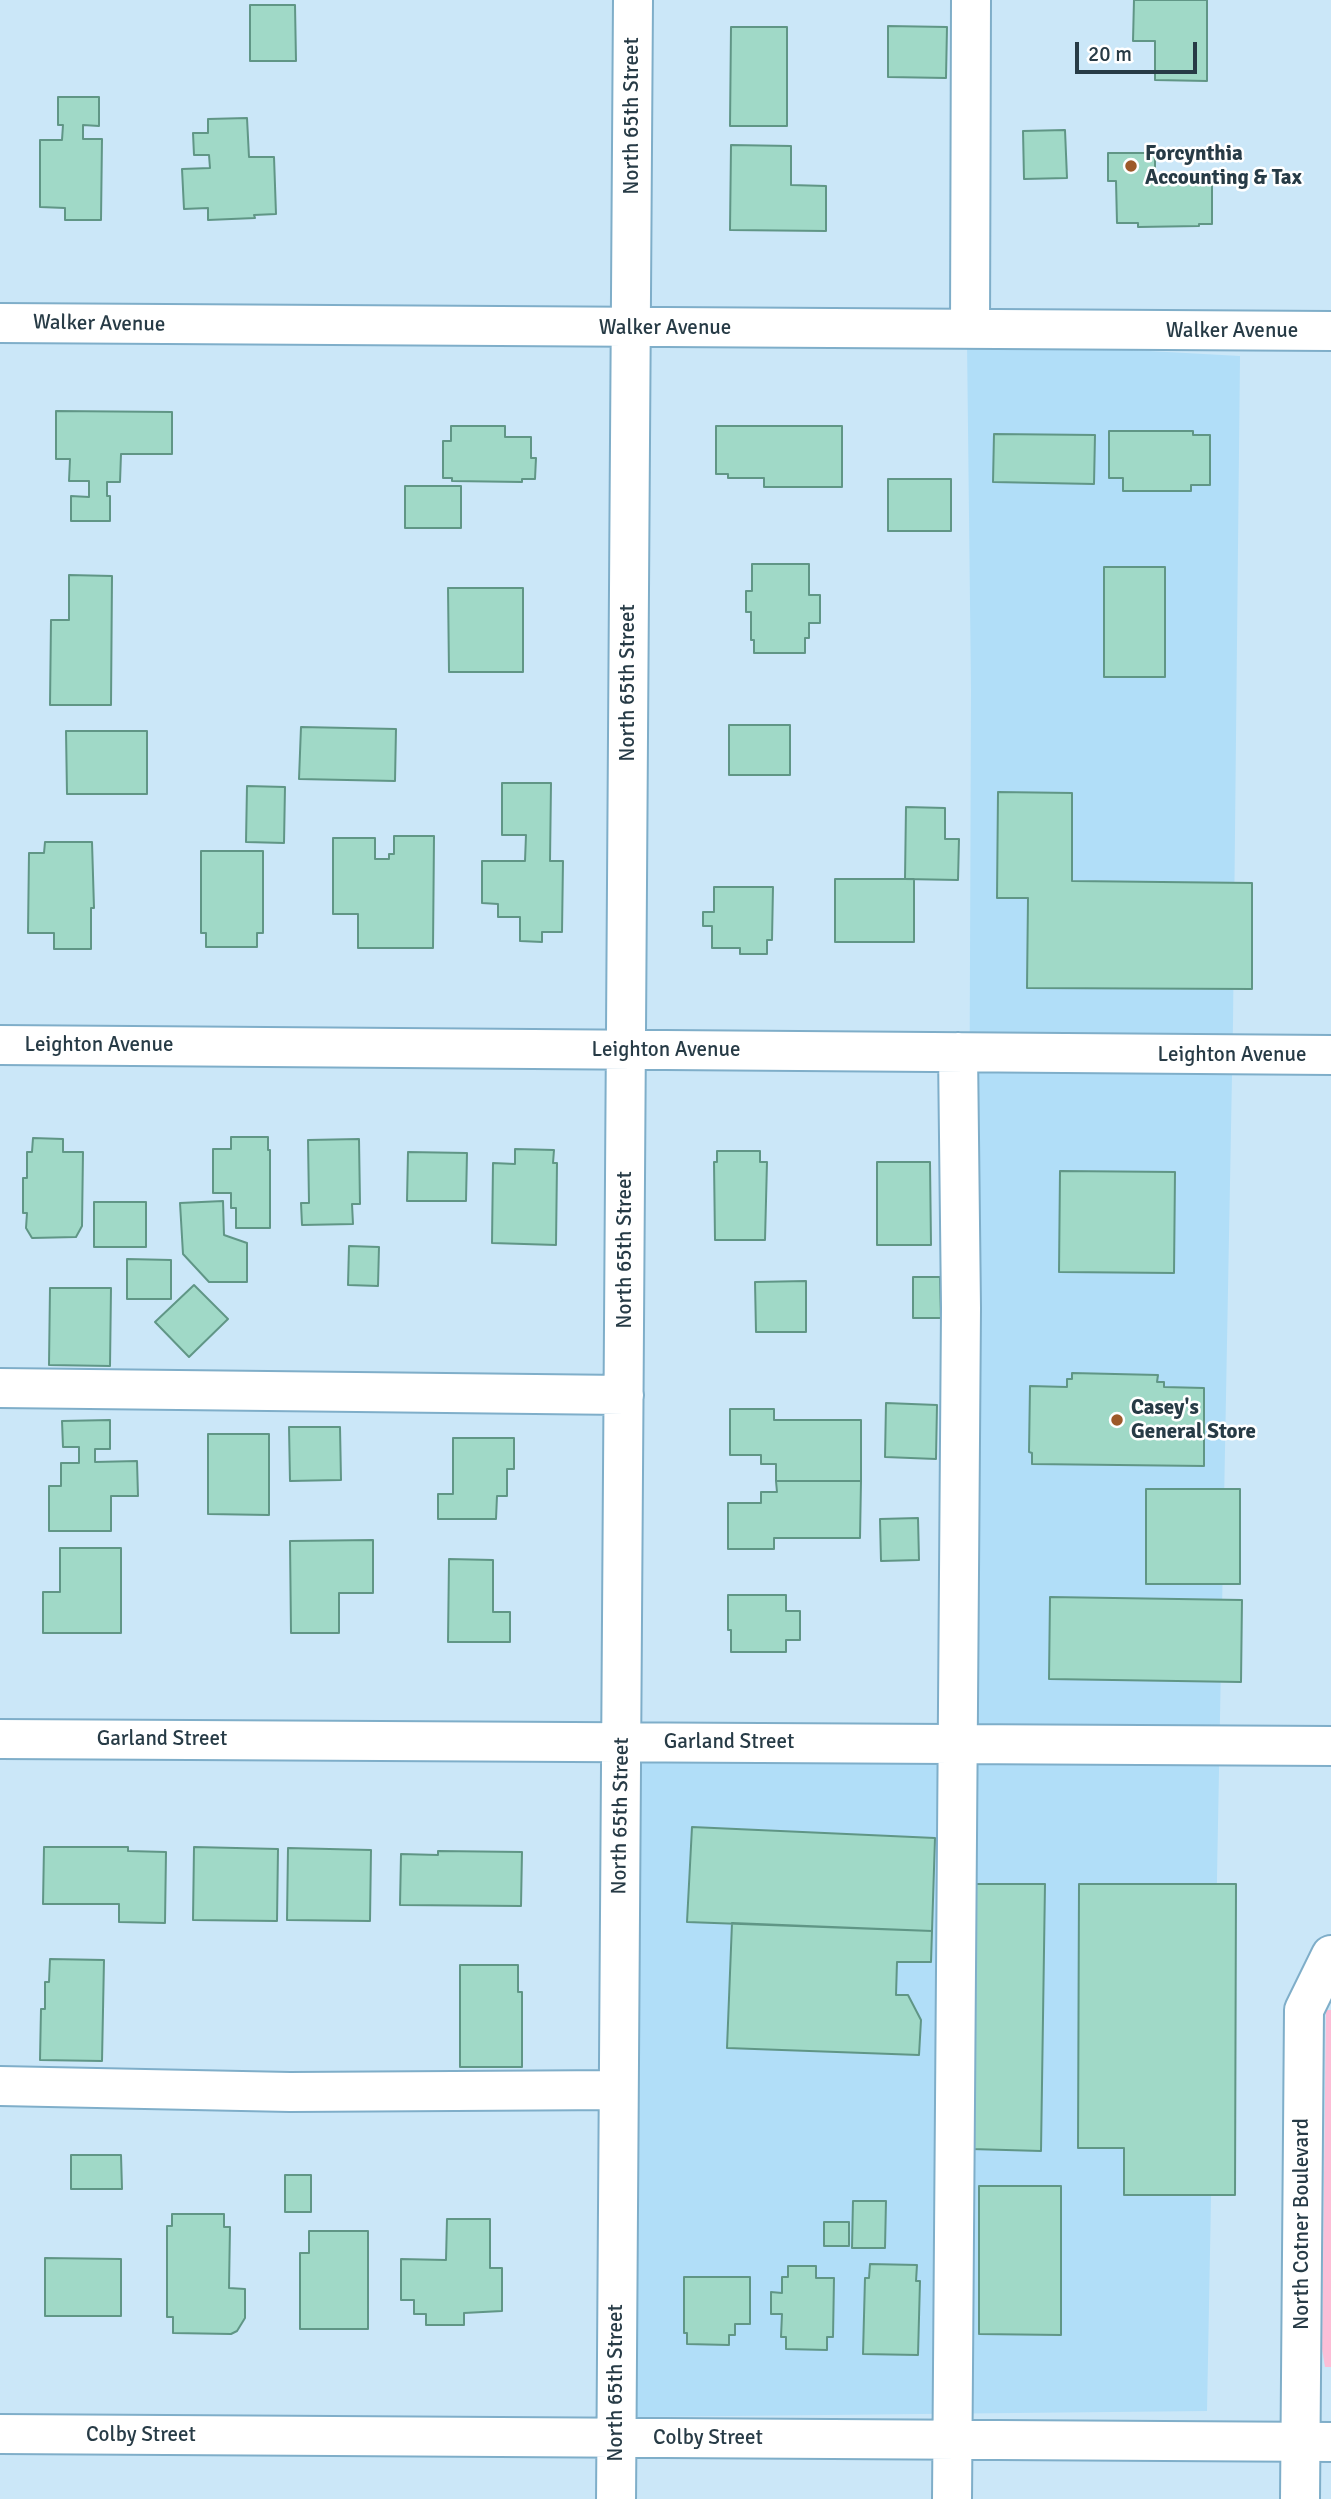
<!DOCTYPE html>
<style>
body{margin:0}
#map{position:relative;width:1331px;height:2499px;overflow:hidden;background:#cbe7f8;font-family:Signika,sans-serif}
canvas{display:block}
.scale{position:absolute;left:1075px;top:42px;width:122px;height:32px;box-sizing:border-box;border:4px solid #273b46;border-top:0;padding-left:9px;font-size:21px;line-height:24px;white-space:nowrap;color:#273b46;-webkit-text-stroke:5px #fff;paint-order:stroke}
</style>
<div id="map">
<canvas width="1331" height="2499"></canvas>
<div class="scale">20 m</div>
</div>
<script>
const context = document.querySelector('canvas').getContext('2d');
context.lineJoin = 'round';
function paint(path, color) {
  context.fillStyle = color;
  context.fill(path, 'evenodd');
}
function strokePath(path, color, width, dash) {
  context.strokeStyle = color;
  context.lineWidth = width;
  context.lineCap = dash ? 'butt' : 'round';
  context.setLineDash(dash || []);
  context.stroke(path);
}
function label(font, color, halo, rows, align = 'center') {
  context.font = font + ' Signika,sans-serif';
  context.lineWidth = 5;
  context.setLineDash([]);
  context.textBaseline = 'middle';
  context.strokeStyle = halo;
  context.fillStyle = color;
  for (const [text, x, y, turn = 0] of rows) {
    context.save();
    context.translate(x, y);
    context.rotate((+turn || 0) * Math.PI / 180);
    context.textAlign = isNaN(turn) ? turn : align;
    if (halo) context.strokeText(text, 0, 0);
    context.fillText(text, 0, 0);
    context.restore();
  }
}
const built = new Path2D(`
 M967,341L1240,356L1233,1022L1207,2411L633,2417L635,1759L967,1760L971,690Z`);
const green = new Path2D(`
 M1326,2010H1331V2367H1325L1322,2349Z`);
const building = new Path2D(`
 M1134,0H1207V81L1155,80V41H1133Z
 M250,5H295L296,61H250Z
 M888,26L947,27L946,78L888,77Z
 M731,27H787V126H730Z
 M58,97H99V126L83,125V139H102L101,220H65V208L40,207V140H62L63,125H58Z
 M247,118L249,157H274L276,214L254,215L255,218L208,220V208L184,209L182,169L210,168L209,155H194L193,133H208V119Z
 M1065,130L1067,178L1024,179L1023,131Z
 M731,145L791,146V185L826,186V231L730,230Z
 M1108,153H1155V175H1200V179H1212V224H1199V226L1138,227V223H1117L1116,181H1108Z
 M56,411L172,412V454H121L120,482H107V496H110V521H71V496L89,497V481H69L70,459H56Z
 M451,426H505V437H531V458H536L535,479H522V482L452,481V478H443V441H451Z
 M716,426H842V487H764V478H728V474H716Z
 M1109,431H1193V435H1210V485H1191V491H1123V478H1109Z
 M994,434L1095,435L1094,484L993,482Z
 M888,479H951V531H888Z
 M405,486H461V528H405Z
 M752,564H809V595H820V623H809V638H805V653H754V640H751V612H746V591H752Z
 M1104,567H1165V677H1104Z
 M69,575L112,576L111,705H50L51,620H69Z
 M448,588H523V672H449Z
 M729,725H790V775H729Z
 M301,727L396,729L395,781L299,779Z
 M66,731H147V794H67Z
 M502,783H551L550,861H563L562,932H542V942L520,941V917H498V904L482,903V861H525L526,835H502Z
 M247,786L285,787L284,843L246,842Z
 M998,792L1072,793V881L1252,883V989L1027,988L1028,898H997Z
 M906,807L945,808V839H959L958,880L905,879Z
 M394,836H434L433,948H358V914H333V838H375V859H389V854H394Z
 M45,842H92L94,908H91V949H54V933H28L29,853H44Z
 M201,851H263V933H257V947H206V933H201Z
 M835,879H914V942H835Z
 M714,887H773L772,940H767V954H740V948H712V926H703V912H714Z
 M231,1137H268V1150H270V1228H236V1208H231V1193H213V1149H231Z
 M33,1138L63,1139V1152H83L82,1226L76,1237L32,1238L26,1228L27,1213H23V1178H27V1152H32Z
 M359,1139L360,1204H352L353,1224L302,1225L301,1203H309L308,1140Z
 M515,1149L554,1150L553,1163H557L556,1245L492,1243L493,1163L515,1164Z
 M717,1151H760V1162H767L765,1240H715L714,1162H717Z
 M408,1152L467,1153L466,1201H407Z
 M877,1162H930L931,1245H877Z
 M1060,1171L1175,1172L1174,1273L1059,1272Z
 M223,1201L224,1235L247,1243V1282H209L183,1254L180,1203Z
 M94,1202H146V1247H94Z
 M349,1246L379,1247L378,1286L348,1285Z
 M127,1259L171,1260V1299H127Z
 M913,1277H940L941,1318H913Z
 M806,1281V1332H756L755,1282Z
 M194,1285L228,1319L189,1357L155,1322Z
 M50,1288H111L110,1366L49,1365Z
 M1072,1373L1158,1375L1157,1382H1164V1387L1204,1388V1466L1032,1464V1453L1029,1452L1030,1386L1067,1387V1379H1072Z
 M886,1403L937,1405L936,1459L885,1457Z
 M730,1409H774V1420H861V1481H776V1464H761V1455H730Z
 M110,1420V1449H95V1462L137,1461L138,1496H111V1531H49V1486H61V1463H79V1447H63L62,1421Z
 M289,1427H340L341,1480L290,1481Z
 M208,1434H269V1515L208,1514Z
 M453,1438H514V1469H507V1496H497L496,1519H438V1494H453Z
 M776,1481H861L860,1538H774V1549H728V1503H761V1492H777Z
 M1146,1489H1240V1584H1146Z
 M918,1518L919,1560L881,1561L880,1519Z
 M373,1540V1593H339V1633H291L290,1541Z
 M60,1548H121V1633H43V1592H60Z
 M449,1559L493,1560V1612H510V1642H448Z
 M728,1595H786V1611H800V1640H786V1652H731V1630H728Z
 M1050,1597L1242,1600L1241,1682L1049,1679Z
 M692,1827L935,1838L932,1931L687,1922Z
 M44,1847H128V1851L166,1852L165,1923L119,1922V1904H43Z
 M194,1847L278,1849L277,1921L193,1920Z
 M288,1848L371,1850L370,1921L287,1920Z
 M438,1851L522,1852L521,1906L400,1905L401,1854L438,1855Z
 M976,1884H1045L1041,2151L971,2149Z
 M1079,1884H1236L1235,2195H1124V2148H1078Z
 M732,1923L932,1931L931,1962H897L896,1995H908L921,2020L919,2055L727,2048Z
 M50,1959L104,1960L102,2061L40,2060L41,2009H45V1982H49Z
 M460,1965H518V1992H522V2067H460Z
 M71,2155H121L122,2189H71Z
 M285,2175H311V2212H285Z
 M979,2186H1061V2335L979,2334Z
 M853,2201H886L885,2248H852Z
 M172,2214H224V2227H230L229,2288L245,2289V2318L237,2331L231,2334L173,2333V2317H167V2226H172Z
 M447,2219H490V2268H502V2311L464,2313V2325H426V2314H414V2300H401V2259L446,2260Z
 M824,2222H849V2246H824Z
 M309,2231H368V2329H300V2253H309Z
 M45,2258L121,2259V2316H45Z
 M870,2264L917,2265L916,2281H920L918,2355L863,2354L865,2278H869Z
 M788,2266H816V2278H834L833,2337H827V2350L786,2349V2337H781L782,2314H771V2292L782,2293V2277H788Z
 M684,2277H750V2324H735V2335H729V2345L687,2344V2333H684Z`);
const minor = new Path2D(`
 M0,323L1331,331
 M970,329L971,0
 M0,1045L1331,1055
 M0,1388L624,1395
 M0,1739L1331,1746
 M0,2086L290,2092L618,2090
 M0,2434L1331,2442
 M616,2499L633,0
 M952,2499L961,1308L958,1052`);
const major = new Path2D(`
 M1300,2499L1304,2010L1331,1955`);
const markers = [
 [1131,166,7,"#9d5929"],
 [1117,1420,7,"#9d5929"]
];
const streetNames = [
 ["North 65th Street",632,116,-90],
 ["Walker Avenue",99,324,1],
 ["Walker Avenue",665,328],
 ["Walker Avenue",1232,331],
 ["North 65th Street",628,683,-90],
 ["Leighton Avenue",99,1045],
 ["Leighton Avenue",666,1050],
 ["Leighton Avenue",1232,1055],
 ["North 65th Street",625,1250,-90],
 ["Garland Street",162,1739],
 ["Garland Street",729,1742],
 ["North 65th Street",621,1816,-89],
 ["North Cotner Boulevard",1302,2224,-90],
 ["North 65th Street",616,2383,-90],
 ["Colby Street",141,2435],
 ["Colby Street",708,2438]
];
const poiNames = [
 ["Forcynthia",1145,154],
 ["Accounting & Tax",1145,178],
 ["Casey's",1131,1408],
 ["General Store",1131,1432]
];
paint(built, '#b1def8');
paint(green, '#fcbdd6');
paint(building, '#a0d9c7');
strokePath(building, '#609686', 2);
strokePath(minor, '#7faec9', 42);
strokePath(major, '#7faec9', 42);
strokePath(minor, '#fff', 38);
strokePath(major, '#fff', 38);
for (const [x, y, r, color] of markers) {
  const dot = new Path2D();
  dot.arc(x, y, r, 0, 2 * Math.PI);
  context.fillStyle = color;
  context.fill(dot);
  strokePath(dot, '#fff', 2.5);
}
label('21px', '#273b46', '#fff', streetNames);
label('bold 21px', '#273b46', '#fff', poiNames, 'left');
</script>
